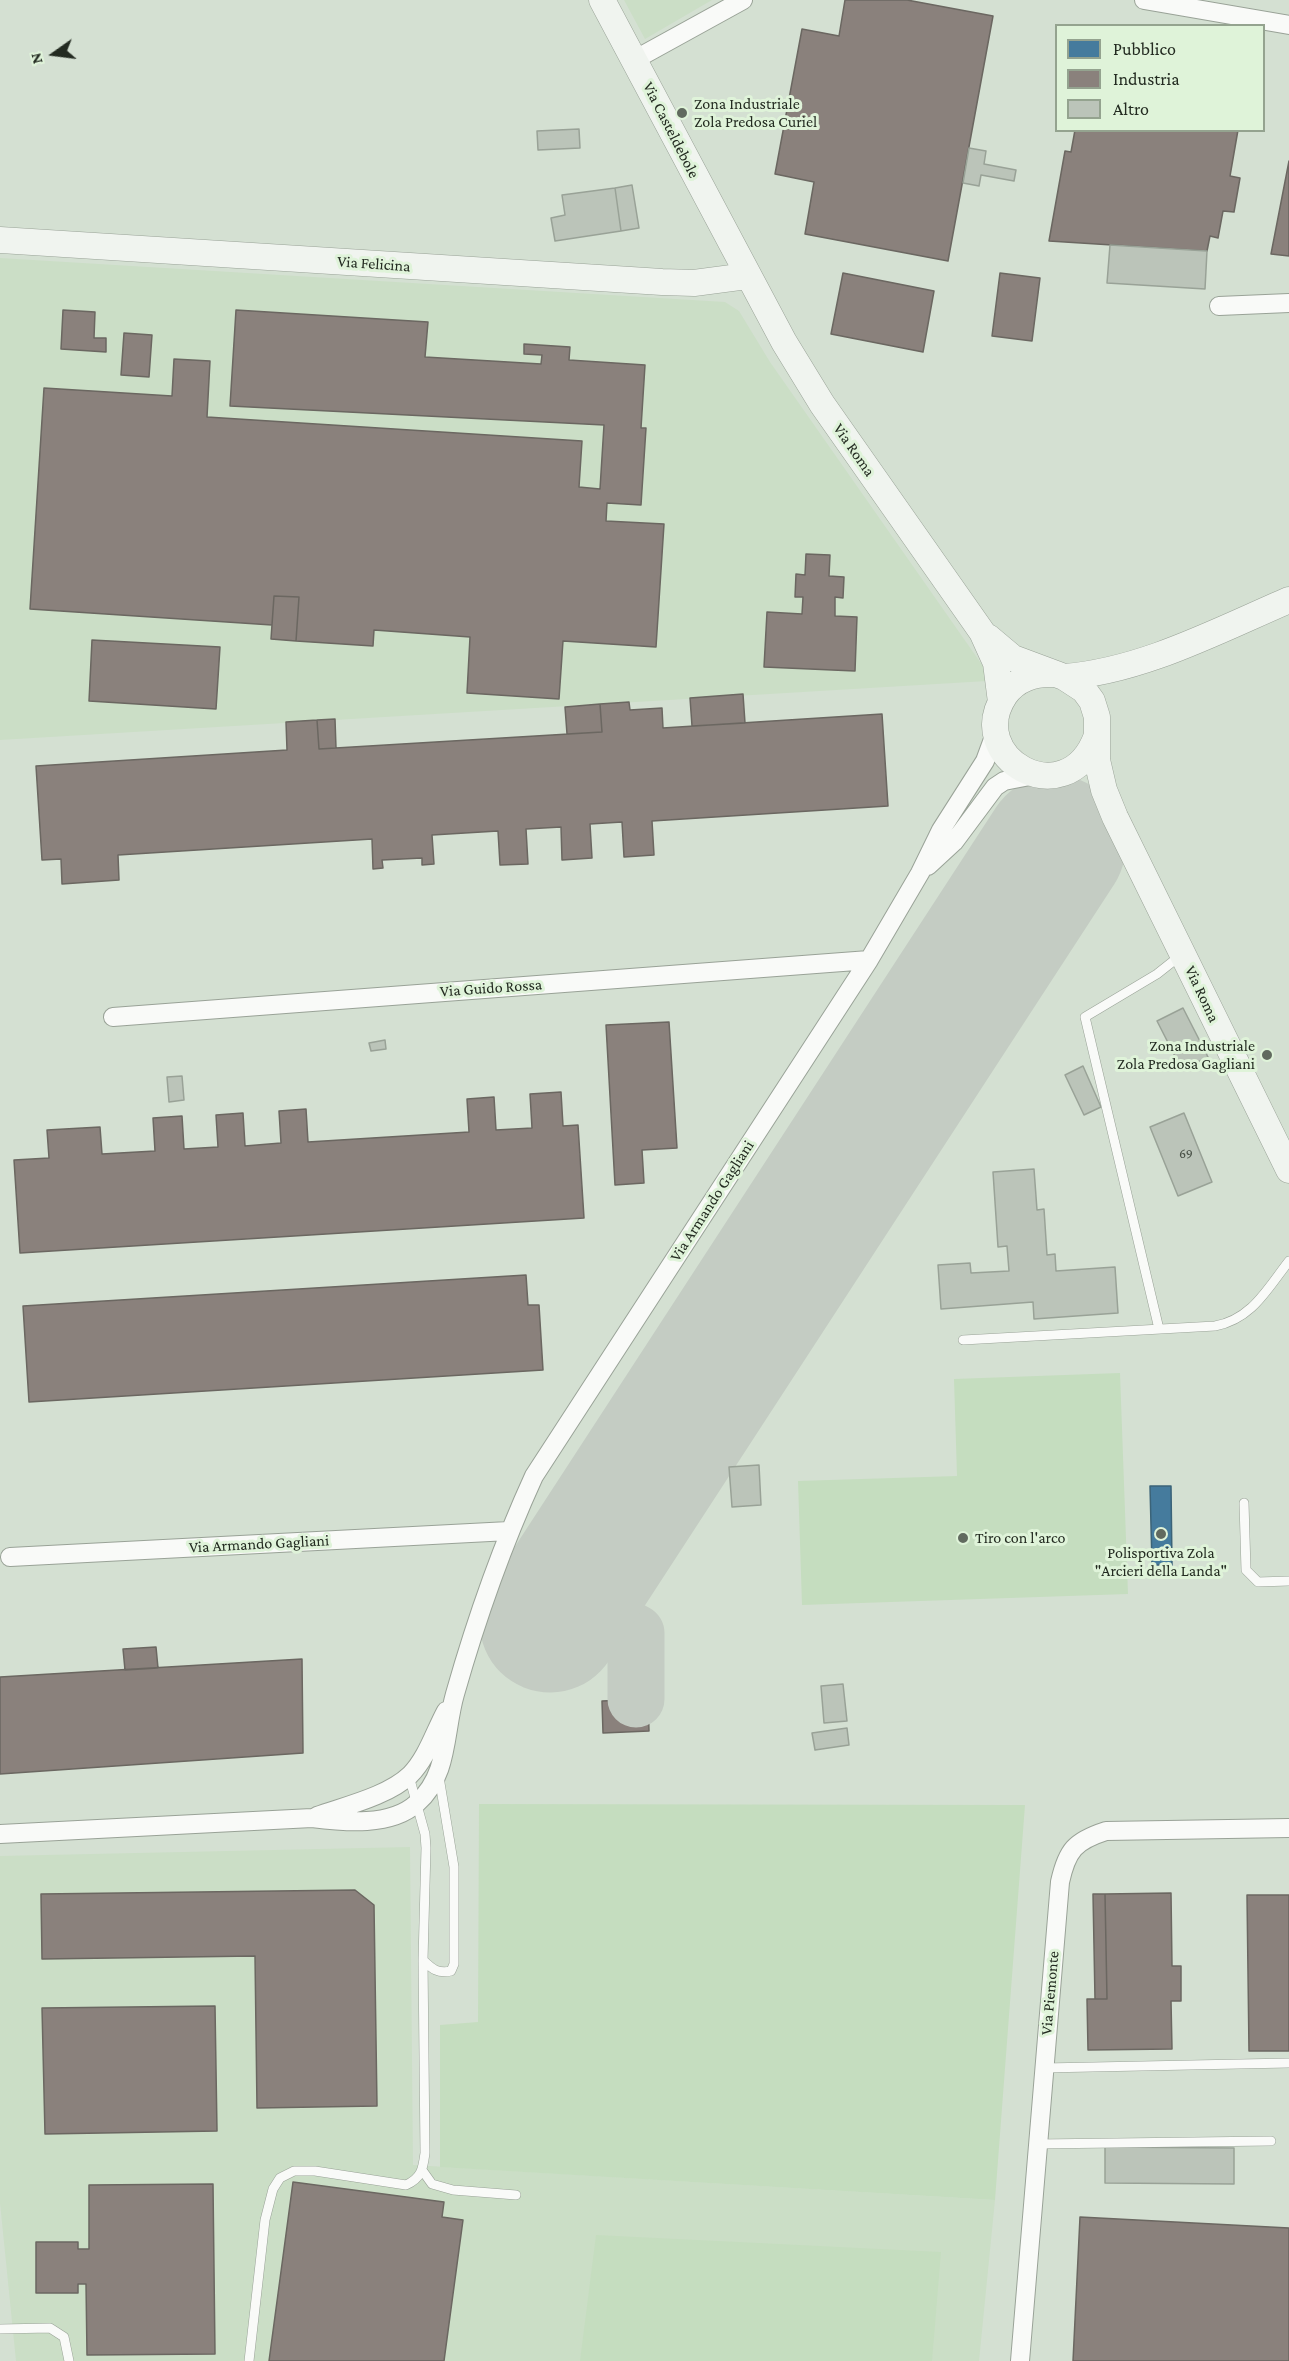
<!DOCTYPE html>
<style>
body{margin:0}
#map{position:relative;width:1289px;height:2361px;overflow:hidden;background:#d4e0d2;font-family:"Crimson Pro",serif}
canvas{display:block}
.legend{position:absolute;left:1055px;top:24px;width:210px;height:108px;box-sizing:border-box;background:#dff3d9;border:2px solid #94a38f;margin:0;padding:8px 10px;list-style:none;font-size:18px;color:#232b21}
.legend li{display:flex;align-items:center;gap:12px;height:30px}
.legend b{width:30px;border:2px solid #94a38f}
.north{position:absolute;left:24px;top:24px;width:60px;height:60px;-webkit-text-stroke:4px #dff3d9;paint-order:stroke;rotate:256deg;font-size:16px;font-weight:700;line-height:24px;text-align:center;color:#232b21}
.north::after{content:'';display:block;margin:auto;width:21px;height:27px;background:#232b21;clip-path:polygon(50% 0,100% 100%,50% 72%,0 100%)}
</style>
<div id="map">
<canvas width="1289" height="2361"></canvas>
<ul class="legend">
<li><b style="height:16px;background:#457b9d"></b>Pubblico</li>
<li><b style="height:16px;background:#8a817c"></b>Industria</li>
<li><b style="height:16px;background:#bbc4b9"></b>Altro</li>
</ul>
<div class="north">N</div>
</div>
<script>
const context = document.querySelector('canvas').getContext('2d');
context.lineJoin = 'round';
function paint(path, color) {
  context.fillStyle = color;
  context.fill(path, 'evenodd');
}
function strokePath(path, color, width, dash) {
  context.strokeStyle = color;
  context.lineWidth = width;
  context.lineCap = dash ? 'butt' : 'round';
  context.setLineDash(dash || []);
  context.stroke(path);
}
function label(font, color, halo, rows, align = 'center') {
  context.font = font + ' "Crimson Pro",serif';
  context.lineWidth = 6;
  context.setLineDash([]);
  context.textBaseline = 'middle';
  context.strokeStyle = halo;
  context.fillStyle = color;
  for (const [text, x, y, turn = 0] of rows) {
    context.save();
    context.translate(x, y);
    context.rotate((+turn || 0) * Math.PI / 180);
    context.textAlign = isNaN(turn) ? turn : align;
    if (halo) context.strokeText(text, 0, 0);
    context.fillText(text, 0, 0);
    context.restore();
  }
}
const built = new Path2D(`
 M624,0H712L645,39Z
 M0,258L725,302L739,311L770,362L985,669L987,681L0,740Z
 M410,1847L413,2165L995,2200L979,2361H16L0,2203V1856Z`);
const green = new Path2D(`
 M1120,1373L1128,1594L802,1605L798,1481L957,1476L954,1379Z
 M479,1804L1025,1805L995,2200L440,2167V2025L478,2022Z
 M596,2235L941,2252L932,2361H580Z`);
const public = new Path2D(`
 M1150,1486H1171L1172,1565H1152Z`);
const industry = new Path2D(`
 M845,0H907L993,16L948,261L805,234L814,182L775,174L802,29L839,36Z
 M1075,130H1238L1230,176L1240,178L1234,212L1223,211L1218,238L1210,236L1207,251L1049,241L1065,151L1071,152Z
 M1289,161V256L1271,254Z
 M843,273L934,291L923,352L831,334Z
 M1000,273L1040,278L1032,341L992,336Z
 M63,310L95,312L94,338H106V352L61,349Z
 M236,310L428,322L425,357L541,364L542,355L524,354V344L570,347L569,360L645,365L641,428H646L641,505L607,503L606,521L664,524L656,647L563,641L559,699L467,693L470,637L374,630L373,646L296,641L299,597L274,596L272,625L30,609L44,388L172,396L174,359L210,361L207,417L582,441L579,487L600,489L604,425L230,406Z
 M124,333L152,335L149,377L121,375Z
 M806,554L830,555L829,576L844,577L843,598L835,597V616L857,617L855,671L764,667L767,612L802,614L803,597H795L796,574L805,575Z
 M274,596L299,597L296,641L271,639Z
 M92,640L220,647L216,709L89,701Z
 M743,694L745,723L692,726L690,698Z
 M629,702L630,710L662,708L663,728L882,714L888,806L652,821L654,855L624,857L622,822L590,824L592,858L562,860L561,827L526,829L528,864L500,865L498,831L432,835L434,864L422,865V858L382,860L383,868L373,869L372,839L118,855L119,880L62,884L61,859L42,860L36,766L287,750L286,722L317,720L319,749L602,732L600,704Z
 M600,704L602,732L567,734L565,707Z
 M335,719L336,748L319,749L317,720Z
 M669,1022L677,1148L642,1150L644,1183L615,1185L606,1025Z
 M561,1092L563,1126L578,1125L584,1218L20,1253L14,1160L49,1158L47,1130L100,1127L102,1154L155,1151L153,1118L182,1116L184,1149L218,1147L216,1115L243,1113L245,1146L281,1143L279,1111L306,1109L308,1142L469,1132L467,1099L494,1097L496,1130L532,1128L530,1094Z
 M526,1275L528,1305H539L543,1370L29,1402L23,1306Z
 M156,1647L158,1668L125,1670L123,1649Z
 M302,1659L303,1753L0,1774V1677Z
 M648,1699L649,1731L603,1733L602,1701Z
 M355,1890L374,1905L377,2106L257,2108L255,1956L42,1959L41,1894Z
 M1171,1893L1172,1966H1181V2001H1171L1172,2049L1088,2050L1087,1999H1107L1105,1894Z
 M1093,1894H1105L1107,1999H1095Z
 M1247,1895H1289V2051H1249Z
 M215,2006L217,2131L45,2134L42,2008Z
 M293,2182L444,2202L442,2217L463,2220L444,2361H269Z
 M213,2184L215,2354L87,2355L86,2284H78V2293H36V2242H78V2249H89V2185Z
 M1080,2217L1289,2228V2361H1073Z`);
const taxiway = new Path2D(`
 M568,1596L636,1633V1699`);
const runway = new Path2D(`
 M550,1622L1055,846`);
const building = new Path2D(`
 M579,129L580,148L538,150L537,131Z
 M969,148L986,151L984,164L1016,170L1014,181L981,175L979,186L963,183Z
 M632,185L639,228L621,231L615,188Z
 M615,188L621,231L555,241L551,218L565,215L562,195Z
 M1110,245L1207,251L1205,289L1107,283Z
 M1183,1008L1208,1057L1182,1070L1157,1021Z
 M385,1040L386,1049L371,1051L369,1043Z
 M1083,1066L1101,1107L1084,1115L1065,1075Z
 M182,1076L184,1100L169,1102L167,1077Z
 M1184,1113L1212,1182L1178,1196L1150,1127Z
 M1034,1169L1037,1210L1044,1209L1047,1255L1055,1254L1056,1271L1115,1267L1118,1313L1034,1319L1033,1302L941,1309L938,1265L970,1263L971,1273L1009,1271L1007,1246L998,1247L993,1172Z
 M759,1465L761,1505L732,1507L729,1467Z
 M843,1684L847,1721L824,1723L821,1686Z
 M847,1728L849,1745L815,1750L812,1733Z
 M1105,2147L1234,2148V2184L1105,2183Z`);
const lane = new Path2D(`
 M1159,1329L1085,1017L1157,974L1181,955
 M963,1340L1215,1326C1252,1319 1267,1289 1289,1261
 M1244,1503L1246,1570L1258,1582L1289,1581
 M423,1960C432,1969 438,1974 451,1971L454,1964V1867L439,1777
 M1044,2068L1289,2063
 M1038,2144L1271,2141
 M422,2170L432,2184L453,2190L516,2195
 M0,2329L50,2328L64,2337L69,2361
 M249,2361L265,2220L273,2189L280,2178L294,2171H315L406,2185C422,2178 423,2168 425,2153L423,1960L426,1848L425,1834L409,1776`);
const street = new Path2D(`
 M1144,0L1289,25
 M634,60L743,0
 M1219,306L1289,303
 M928,866L954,842L995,787L1004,781L1035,775
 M113,1017L869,960
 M10,1557L509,1531
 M317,1816C345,1806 388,1796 410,1775C427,1758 435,1731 446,1711
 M0,1834L312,1818C344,1822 391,1827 417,1803C449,1775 444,1732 455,1694C476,1620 502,1546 534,1476L869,960L920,873L941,830L985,761L996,731
 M1020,2361L1060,1882C1067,1850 1075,1841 1106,1831L1289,1828`);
const secondary = new Path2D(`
 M602,0L784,342L822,404L982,632L996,663L1001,702
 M0,240L662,282L694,283L747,276
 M988,637L1013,658L1064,677L1084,690L1092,701L1097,717V760L1104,790L1115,817L1289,1170
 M1053,674C1035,673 1016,679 1005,695C963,758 1066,816 1096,738
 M1064,677C1142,671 1217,631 1289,600`);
const markers = [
 [682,113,6,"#616a5f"],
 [1267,1055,6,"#616a5f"],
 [1161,1534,6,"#616a5f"],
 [963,1538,6,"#616a5f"]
];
const numberNames = [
 ["69",1186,1154]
];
const poiNames = [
 ["Zona Industriale",694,104],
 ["Zola Predosa Curiel",694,122],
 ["Zona Industriale",1255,1046,"right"],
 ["Zola Predosa Gagliani",1255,1064,"right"],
 ["Tiro con l'arco",975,1538],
 ["Polisportiva Zola",1161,1553,"center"],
 ["\"Arcieri della Landa\"",1161,1571,"center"]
];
const streetNames = [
 ["Via Casteldebole",671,130,63],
 ["Via Felicina",374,264,4],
 ["Via Roma",854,450,55],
 ["Via Guido Rossa",491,988,-4],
 ["Via Roma",1202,994,65],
 ["Via Armando Gagliani",712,1201,-57],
 ["Via Armando Gagliani",259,1544,-3],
 ["Via Piemonte",1050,1993,-85]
];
paint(built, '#cbdec6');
paint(green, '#c5ddbf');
paint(public, '#457b9d');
strokePath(public, '#3b6378', 1.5);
paint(industry, '#8a817c');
strokePath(industry, '#6b6761', 1.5);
strokePath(taxiway, '#c4ccc3', 57);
strokePath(runway, '#c4ccc3', 141);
paint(building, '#bbc4b9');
strokePath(building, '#99a297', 1.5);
strokePath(lane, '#99a297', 10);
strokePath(street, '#99a297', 20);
strokePath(secondary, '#99a297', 27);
strokePath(lane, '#f9faf8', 9);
strokePath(street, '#f9faf8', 18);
strokePath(secondary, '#f0f4ef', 26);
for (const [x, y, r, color] of markers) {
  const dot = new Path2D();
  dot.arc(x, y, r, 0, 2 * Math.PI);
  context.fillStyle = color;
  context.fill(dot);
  strokePath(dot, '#dff3d9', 2);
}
label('14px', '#495147', null, numberNames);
label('16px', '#232b21', '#dff3d9', poiNames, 'left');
label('16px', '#232b21', '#dff3d9', streetNames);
</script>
